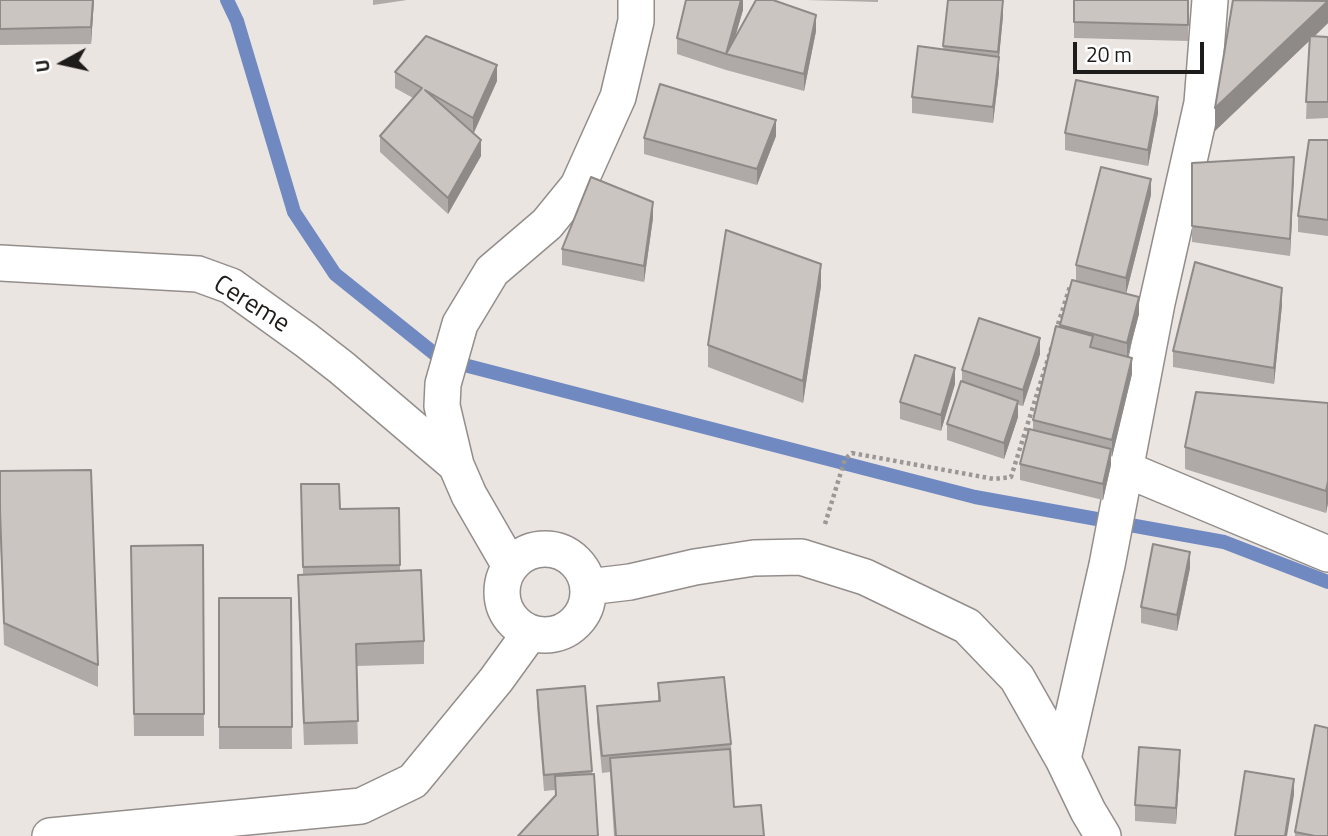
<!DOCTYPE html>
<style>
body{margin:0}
#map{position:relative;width:1328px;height:836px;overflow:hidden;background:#ebe5e2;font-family:"Titillium Web",sans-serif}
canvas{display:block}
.north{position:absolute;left:28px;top:28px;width:70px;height:70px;-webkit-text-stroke:5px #fff;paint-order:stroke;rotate:262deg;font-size:19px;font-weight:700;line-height:28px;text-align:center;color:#1e1c1b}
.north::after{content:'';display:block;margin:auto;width:24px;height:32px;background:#1e1c1b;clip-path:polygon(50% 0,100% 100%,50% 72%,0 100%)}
.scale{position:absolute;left:1073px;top:42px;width:131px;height:32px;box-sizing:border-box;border:4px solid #1e1c1b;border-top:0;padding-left:9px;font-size:21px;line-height:24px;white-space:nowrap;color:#1e1c1b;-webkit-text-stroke:5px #fff;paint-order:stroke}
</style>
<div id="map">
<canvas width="1328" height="836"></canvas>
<div class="north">U</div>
<div class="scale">20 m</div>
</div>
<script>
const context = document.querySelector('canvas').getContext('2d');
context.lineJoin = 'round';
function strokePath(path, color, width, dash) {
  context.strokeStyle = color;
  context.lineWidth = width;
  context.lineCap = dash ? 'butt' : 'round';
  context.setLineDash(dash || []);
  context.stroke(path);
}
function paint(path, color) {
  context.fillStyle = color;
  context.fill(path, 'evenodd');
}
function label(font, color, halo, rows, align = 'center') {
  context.font = font + ' "Titillium Web",sans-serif';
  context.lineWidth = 5;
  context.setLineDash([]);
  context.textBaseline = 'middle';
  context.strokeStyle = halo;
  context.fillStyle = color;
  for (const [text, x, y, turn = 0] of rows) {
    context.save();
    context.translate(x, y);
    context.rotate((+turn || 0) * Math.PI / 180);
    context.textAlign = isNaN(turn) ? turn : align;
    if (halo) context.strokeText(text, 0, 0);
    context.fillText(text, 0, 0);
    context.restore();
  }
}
const stream = new Path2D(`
 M227,0L237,21L294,212L335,274L441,359L975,497L1224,542L1328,582`);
const path = new Path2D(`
 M1056,331L1070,286L1074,287
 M825,524L845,459L852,453L994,479L1011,477L1052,346`);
const street = new Path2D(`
 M0,263L198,274L231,286L306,340L342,368L456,465
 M1125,469L1328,554
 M502 592a43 43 0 1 1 86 0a43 43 0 1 1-86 0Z
 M510,566L469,495L456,465L442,406L443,384L460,324L492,271L547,224L578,186L618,97L636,21V0
 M588,587L630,582L695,567L754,558L801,557L865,577L967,626L1017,678L1063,759L1088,811L1103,836
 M1063,759L1107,565L1157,303L1202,103L1210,0
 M50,836L361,806L413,781L496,680L530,633`);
const wall = new Path2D(`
 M0,0H94L91,44L0,45Z
 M373,0H407L373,5Z
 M743,0V10L735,36L816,31L804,91L726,70L677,54V38Z
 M806,0H878V2Z
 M948,0L1003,16L999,56V73L993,123L912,113V97L943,49Z
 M1074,0H1189L1188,41L1074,38Z
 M1328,0V23L1314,37H1328V118L1306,119L1309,41L1215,131Z
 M395,72L497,81L474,133L481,156L448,214L380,152V136L413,98L395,88Z
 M1158,113L1148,166L1065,150V133Z
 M776,136L757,185L644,154V138Z
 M1328,140V236L1298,232V216Z
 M1192,163L1294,173L1290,256L1192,242Z
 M1151,195L1126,294L1139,314L1128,357L1132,374L1112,457L1111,456V465L1103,500L1020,480V464L1033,430V420L1060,325L1076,281V265Z
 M653,218L644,282L562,265V249Z
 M821,286L803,403L708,367V345Z
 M1282,305L1274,384L1173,367V351Z
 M1040,354L1023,406L1018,405V417L1004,459L947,440V424L962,382V370Z
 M955,384L941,431L900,419V402Z
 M1328,403V503L1326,513L1185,469V447Z
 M0,471L98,665V687L4,645L0,532Z
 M301,484L340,509L399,508L400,571L424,641V664L356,666L358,744L304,745L298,597V575L303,574Z
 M203,545L204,736H134L131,546Z
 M1190,568L1177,631L1141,623V607Z
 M219,598H291L292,749H219Z
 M658,683L731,744L734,807L764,836H614L610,772L602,773L597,722V706L658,701Z
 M585,686L592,774L555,796V790L544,791L537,706V690Z
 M1180,766L1176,824L1135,821V805Z
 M1295,832L1328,836H1295Z`);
const shadedWall = new Path2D(`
 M93,0H94L91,44V27Z
 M741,0H743V10L730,55L726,54Z
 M1003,0V16L998,68V52Z
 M1328,1V23L1215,131V108Z
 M816,15V31L804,91V74Z
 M999,57V73L993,123V107Z
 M497,65V81L473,134V118Z
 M1158,97V113L1148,166V150Z
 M776,120V136L757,185V169Z
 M481,140V156L448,214V198Z
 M1294,157V173L1290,256V239Z
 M1151,179V195L1126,294V278Z
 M653,202V218L644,282V266Z
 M821,264V286L803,403V381Z
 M1282,288V305L1274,384V368Z
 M1139,297V314L1127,359V343Z
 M1040,338V354L1023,406V390Z
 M1132,358V374L1112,457V440Z
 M955,368V384L941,431V415Z
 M1018,401V417L1004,459V443Z
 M1111,449V465L1103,500V484Z
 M1328,481V503L1326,513V491Z
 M1190,552V568L1177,631V615Z
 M1180,750V766L1176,824V808Z
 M1294,779V795L1287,836H1285Z`);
const building = new Path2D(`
 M0,0H93L91,27L0,29Z
 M686,0H741L726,54L756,0H773L816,15L804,74L726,54L677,38Z
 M948,0H1003L998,52L943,46Z
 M1074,0H1188V25L1074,22Z
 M1233,0L1328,1L1215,108Z
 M426,36L497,65L473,118L425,90L481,140L448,198L380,136L422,88L395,72Z
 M1310,36L1328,37V102H1306Z
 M918,46L999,57L993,107L912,97Z
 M1076,80L1158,97L1148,150L1065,133Z
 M660,84L776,120L757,169L644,138Z
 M1309,140H1328V220L1298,216Z
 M1294,157L1290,239L1192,226V163Z
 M1101,167L1151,179L1126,278L1076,265Z
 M591,177L653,202L644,266L562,249Z
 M726,230L821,264L803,381L708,345Z
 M1195,262L1282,288L1274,368L1173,351Z
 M1072,280L1139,297L1127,343L1060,325Z
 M979,318L1040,338L1023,390L962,370Z
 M1056,326L1093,336L1090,347L1132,358L1112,440L1033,420Z
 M915,355L955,368L941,415L900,402Z
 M961,381L1018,401L1004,443L947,424Z
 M1196,392L1328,403V481L1326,491L1185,447Z
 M1029,429L1111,449L1103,484L1020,464Z
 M91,470L98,665L4,623L0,510V471Z
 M301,484H339L340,509L399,508L400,565L303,567Z
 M1153,544L1190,552L1177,615L1141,607Z
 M203,545L204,714H134L131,546Z
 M421,570L424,641L356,644L358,721L304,723L298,575Z
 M219,598H291L292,727H219Z
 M724,677L731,744L602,756L597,706L660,701L658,683Z
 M585,686L592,771L544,775L537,690Z
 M1315,725L1328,728V836H1315L1295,832Z
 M1139,747L1180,750L1176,808L1135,805Z
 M730,749L734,807L761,805L764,836H616L610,758Z
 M1245,771L1294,779L1285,836H1235Z
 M594,774L598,836H518L556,795L555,776Z`);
const streetNames = [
 ["Cereme",251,305,32]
];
strokePath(stream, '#708ac1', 14);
strokePath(street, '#938e8b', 38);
strokePath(path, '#9b9795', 4.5, [3.5, 3.5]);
strokePath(street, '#fff', 35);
paint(wall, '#afa9a7');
paint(shadedWall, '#8e8a88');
paint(building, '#cbc5c2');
strokePath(building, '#8e8a88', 2);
label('26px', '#1e1c1b', '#fff', streetNames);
</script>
